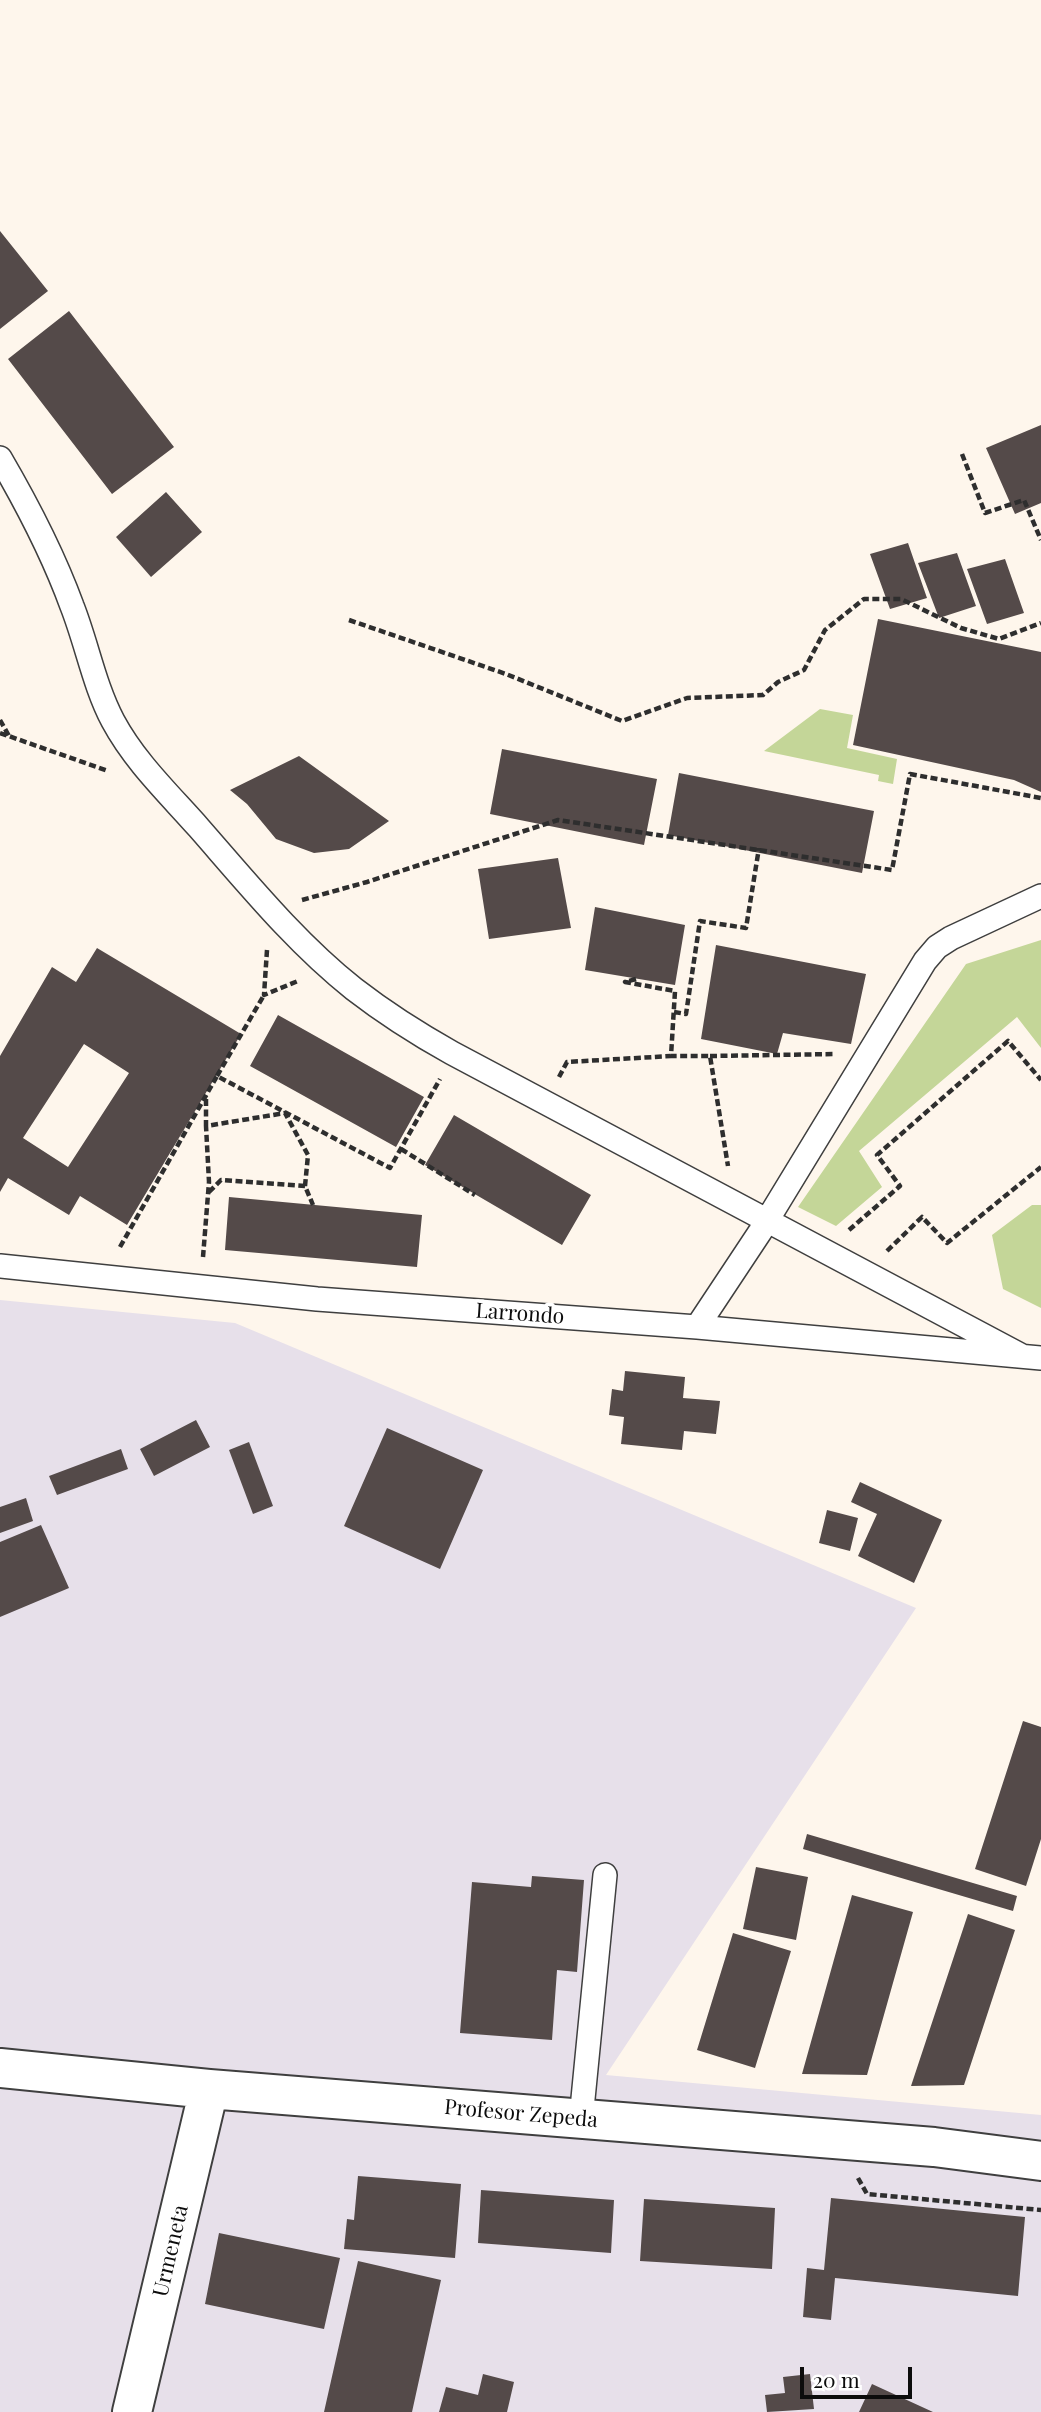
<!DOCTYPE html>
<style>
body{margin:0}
#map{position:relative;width:1041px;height:2412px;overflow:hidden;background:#fef6ec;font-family:"Playfair Display",serif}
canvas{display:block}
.scale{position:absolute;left:800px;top:2367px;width:112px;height:32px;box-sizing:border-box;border:4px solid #0c0c0c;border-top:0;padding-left:9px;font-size:21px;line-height:24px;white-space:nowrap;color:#0c0c0c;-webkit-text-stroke:5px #fff;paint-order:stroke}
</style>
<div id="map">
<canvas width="1041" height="2412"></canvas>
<div class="scale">20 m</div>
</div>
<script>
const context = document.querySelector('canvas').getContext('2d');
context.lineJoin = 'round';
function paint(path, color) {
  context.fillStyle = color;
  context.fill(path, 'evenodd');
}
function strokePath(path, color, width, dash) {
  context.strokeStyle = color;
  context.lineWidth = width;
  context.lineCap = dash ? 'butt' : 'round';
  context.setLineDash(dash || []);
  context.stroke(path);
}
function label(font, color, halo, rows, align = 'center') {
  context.font = font + ' "Playfair Display",serif';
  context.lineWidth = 7;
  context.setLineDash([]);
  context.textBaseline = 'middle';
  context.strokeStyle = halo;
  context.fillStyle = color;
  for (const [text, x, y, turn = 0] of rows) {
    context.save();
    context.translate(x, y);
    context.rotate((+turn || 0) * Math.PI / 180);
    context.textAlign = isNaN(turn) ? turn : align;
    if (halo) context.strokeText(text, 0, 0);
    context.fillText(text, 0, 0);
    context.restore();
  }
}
const industrial = new Path2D(`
 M0,1300L235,1323L916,1608L606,2075L1041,2115V2412H0Z`);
const forest = new Path2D(`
 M820,709L853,715L847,748L897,759L893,784L878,781L879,775L764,751Z
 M1041,940V1048L1017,1017L859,1151L882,1187L836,1226L798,1207L966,964Z
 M1032,1205H1041V1308L1003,1289L992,1235Z`);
const building = new Path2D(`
 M0,231L48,291L0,329Z
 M69,311L174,447L112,494L8,359Z
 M1041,425V503L1015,514L986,448Z
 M166,492L202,532L151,577L116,537Z
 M908,543L927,598L890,609L870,554Z
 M957,553L976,606L939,618L918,563Z
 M1005,559L1024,613L987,624L967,569Z
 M878,619L1041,652V792L1014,780L853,745Z
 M502,749L657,779L644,845L490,814Z
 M299,756L389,821L349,849L314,853L276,839L247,804L230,790Z
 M679,773L874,811L862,873L668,835Z
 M558,858L571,928L489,939L478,869Z
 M595,907L685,925L675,985L585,970Z
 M716,945L866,974L851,1044L783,1033L777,1054L701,1039Z
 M97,948L241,1034L127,1225L80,1196L69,1215L8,1178L0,1192V1056L52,967L76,982ZM84,1044L129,1073L68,1167L23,1138Z
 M278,1015L424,1097L396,1147L250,1066Z
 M454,1115L591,1195L562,1245L425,1165Z
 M229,1197L422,1215L417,1267L225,1250Z
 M625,1371L685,1377L683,1398L720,1401L716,1434L684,1431L682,1450L621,1444L624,1417L609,1415L612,1389L623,1391Z
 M196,1420L210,1447L154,1476L140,1449Z
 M387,1428L483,1470L440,1569L344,1526Z
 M249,1442L273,1506L253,1514L229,1450Z
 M121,1449L128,1469L57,1495L49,1476Z
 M860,1482L942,1520L914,1583L858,1556L877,1514L851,1502Z
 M26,1498L33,1521L0,1533V1507Z
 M827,1510L858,1518L850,1551L819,1543Z
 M41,1525L69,1588L0,1617V1542Z
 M1023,1721L1041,1727V1839L1026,1886L975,1869Z
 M807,1834L1017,1896L1013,1911L803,1849Z
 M756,1867L808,1877L796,1940L743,1929Z
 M532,1876L584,1880L577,1972L557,1970L552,2040L460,2033L472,1882L531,1887Z
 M852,1895L913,1912L867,2075L802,2074Z
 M968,1914L1015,1930L964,2085L911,2086Z
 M733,1933L791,1951L755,2068L697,2050Z
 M358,2176L461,2184L455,2258L344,2249L347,2219L354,2220Z
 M481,2190L614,2200L611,2253L478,2243Z
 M831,2198L1025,2217L1018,2296L835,2278L831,2320L803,2317L807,2268L824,2270Z
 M644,2199L775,2208L772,2269L640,2261Z
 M219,2233L340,2258L324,2329L205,2304Z
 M358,2261L441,2280L412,2412H324Z
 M483,2374L514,2382L507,2412H439L446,2387L478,2395Z
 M810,2374L814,2409L767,2412L765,2395L785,2393L783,2377Z
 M872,2384L933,2412H859Z`);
const path = new Path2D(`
 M962,454L985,513L1024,500L1041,540
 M349,620L506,674L622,721L687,698L763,695L778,682L804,670L825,630L864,599H901L961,628L999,639L1041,623
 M0,720L9,736
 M0,733L108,771
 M302,900L367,882L558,820L892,870L910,774L1041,798
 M267,950L264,995L298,981
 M636,979L625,982L675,991L671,1056H710L728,1166
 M674,1012L686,1014L700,921L746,928L759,848
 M710,1056L835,1054
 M217,1076L264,995
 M559,1077L567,1062L671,1056
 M206,1099V1126
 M401,1149L475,1195
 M209,1192L221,1180L305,1186
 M849,1230L900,1186L877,1155L1008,1041L1041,1080
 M120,1247L217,1076L390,1168L440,1079
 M887,1251L922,1217L947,1243L1041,1167
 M203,1257L209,1182L206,1126L285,1113L308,1155L305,1186L313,1205
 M858,2178L867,2194L1041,2210`);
const service = new Path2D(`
 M0,458C28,506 53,554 72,606C87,644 94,685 113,721C135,762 169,794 199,828C248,884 296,943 354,989C385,1013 418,1034 452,1053L1022,1356
 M0,1266L317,1299L697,1327L1041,1358
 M697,1327L760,1232L925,961L937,947L951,938L1041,896
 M581,2119L605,1875`);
const minor = new Path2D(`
 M0,2068L209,2089L934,2147L1041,2161
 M132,2412L209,2089`);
const streetNames = [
 ["Larrondo",520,1314,4],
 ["Profesor Zepeda",521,2114,5],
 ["Urmeneta",171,2251,-77]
];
paint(industrial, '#e7e0ea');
paint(forest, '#c4d698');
paint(building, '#544a49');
strokePath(service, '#3f3f3f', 26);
strokePath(minor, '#3f3f3f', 42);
strokePath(path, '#2e2e2e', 4.5, [7, 3.5]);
strokePath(service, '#fff', 23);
strokePath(minor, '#fff', 38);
label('21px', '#0c0c0c', '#fff', streetNames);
</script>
